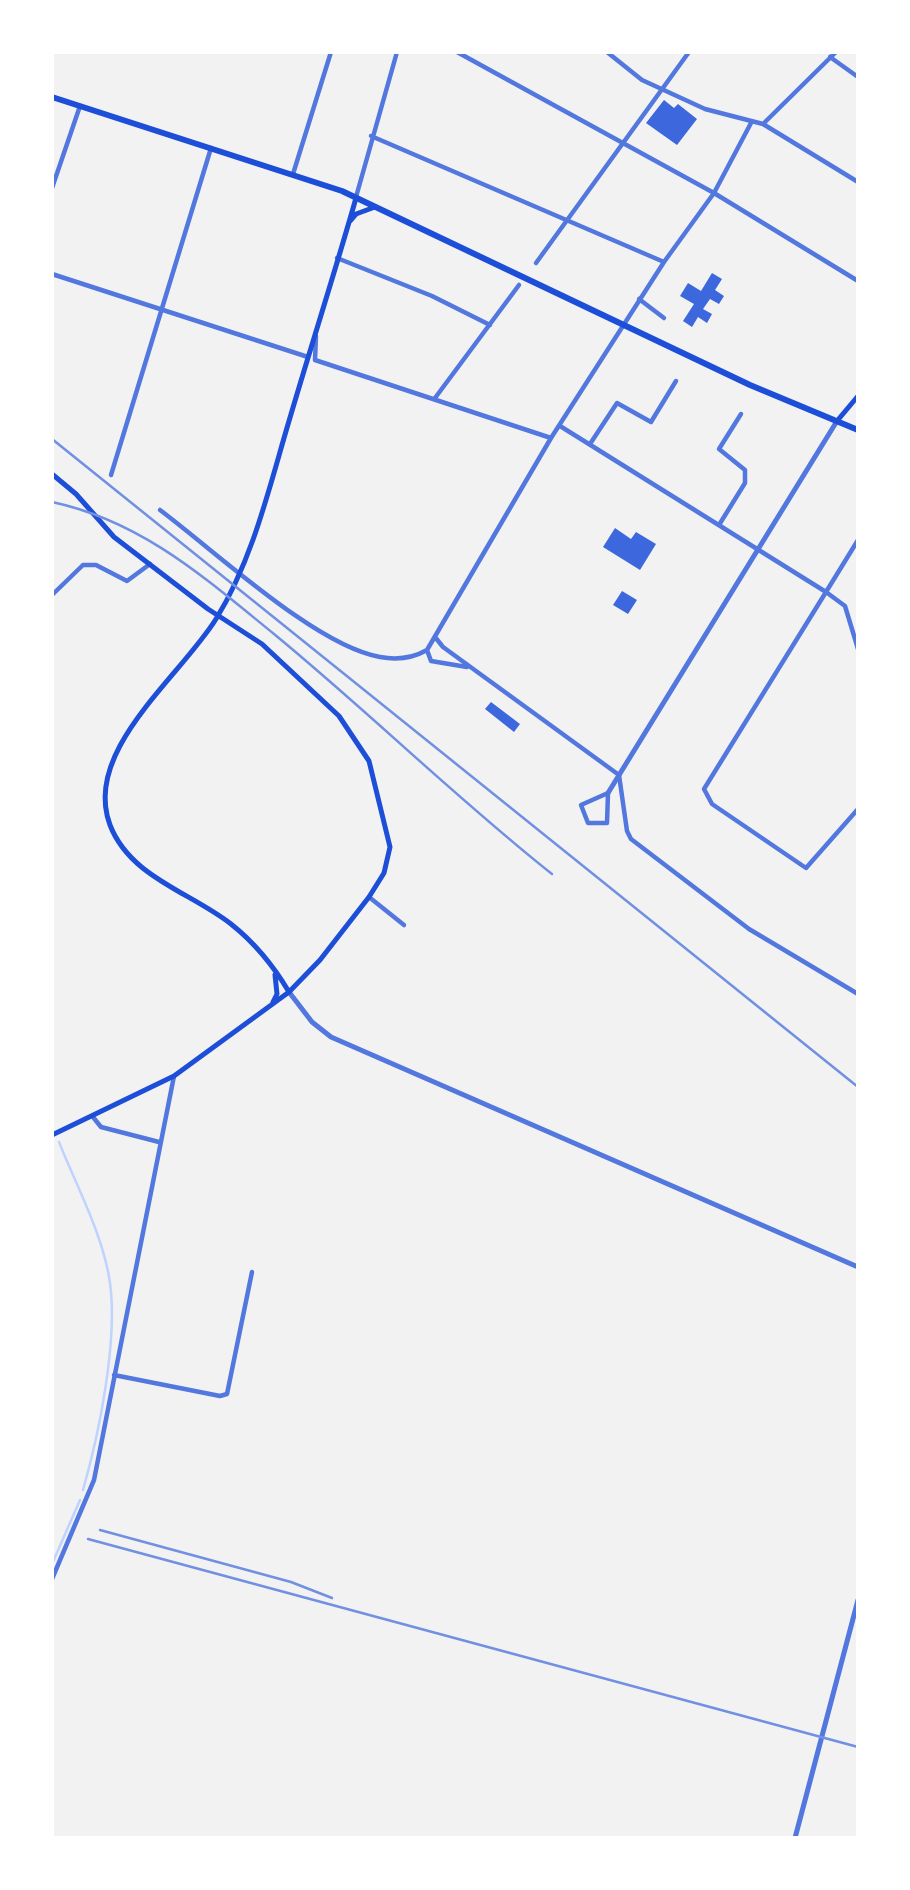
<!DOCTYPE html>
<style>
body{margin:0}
#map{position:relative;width:910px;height:1890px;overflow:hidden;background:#f2f2f2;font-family:Inter,sans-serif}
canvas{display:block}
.frame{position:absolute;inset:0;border:54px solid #fff;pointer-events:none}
</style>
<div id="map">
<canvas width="910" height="1890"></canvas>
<div class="frame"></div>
</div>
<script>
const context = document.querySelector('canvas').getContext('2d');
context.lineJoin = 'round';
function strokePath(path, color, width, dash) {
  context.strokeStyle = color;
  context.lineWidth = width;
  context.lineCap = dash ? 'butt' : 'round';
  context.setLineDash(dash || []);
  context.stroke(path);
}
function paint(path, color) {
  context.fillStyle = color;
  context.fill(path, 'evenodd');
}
const stream = new Path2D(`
 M59,1142C76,1185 104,1237 110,1283C118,1341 99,1434 83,1490
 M52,1564L80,1500`);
const building = new Path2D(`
 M664,100L674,108L678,104L697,119L677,145L646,123Z
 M712,273L722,279L715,290L724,296L719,304L710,299L703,309L712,314L707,323L698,317L692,327L683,321L694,304L680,296L688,283L701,291Z
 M615,528L631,539L636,532L656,544L640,570L603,547Z
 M622,591L637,600L628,614L613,605Z
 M491,702L520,724L514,732L485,709Z`);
const minor = new Path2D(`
 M457,52L714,193L858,281
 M607,52L642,80L705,109L763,124L858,182
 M830,57L858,77
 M763,124L836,52
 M371,136L664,262
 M293,174L331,52
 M52,188L80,106
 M356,197L397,52
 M337,258L432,296L490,325
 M536,263L689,52
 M52,274L308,357
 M639,299L664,318
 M316,336L315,360L551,438
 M435,398L519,285
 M560,426L826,592L858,540
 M590,444L617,403L651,422L676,381
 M111,475L211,148
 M160,510C215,551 316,646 380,657C396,660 413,658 427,650
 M719,525L745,483V470L719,449L741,414
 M52,595L83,565H96L127,581L150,564
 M435,637L443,647L619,775L627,831L631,839L749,929L858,994
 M858,649L845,606L826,592L704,789L712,804L806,868L858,809
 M427,650L551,438L664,262L714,193L751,123
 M427,650L431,661L467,667
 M608,793L607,823H588L581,805Z
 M369,897L404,925
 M93,1117L101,1127L159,1142
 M114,1375L220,1396L227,1394L252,1272
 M52,1579L94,1480L174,1076`);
const tertiary = new Path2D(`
 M608,793L837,421
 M289,992L312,1022L331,1037L858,1267
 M795,1838L858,1600`);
const secondary = new Path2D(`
 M350,221L356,214L375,207
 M837,421L858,396
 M52,474L76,494L114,537L208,609L262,644L339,716L369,761L390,847L384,873L369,897L320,960L289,992L174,1076L52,1135
 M289,992C273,965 255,943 231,924C190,892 130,877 110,825C82,751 180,677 216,619C253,559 269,488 289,421C311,346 335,272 356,198
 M273,1002L277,994L275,975`);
const primary = new Path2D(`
 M52,97L342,191L750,385L858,430`);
const rail = new Path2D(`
 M52,439L858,1087
 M52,502C142,521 206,579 274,634C369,712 456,798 552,874
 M100,1530L291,1582L332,1598
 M88,1539L858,1747`);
strokePath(stream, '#bfd3fe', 2.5);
paint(building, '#3d67dc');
strokePath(minor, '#5277de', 4.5);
strokePath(tertiary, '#5277de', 5);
strokePath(secondary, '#1d4ed8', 5);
strokePath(primary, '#1d4ed8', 6);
strokePath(rail, '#7290e2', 2.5);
</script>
